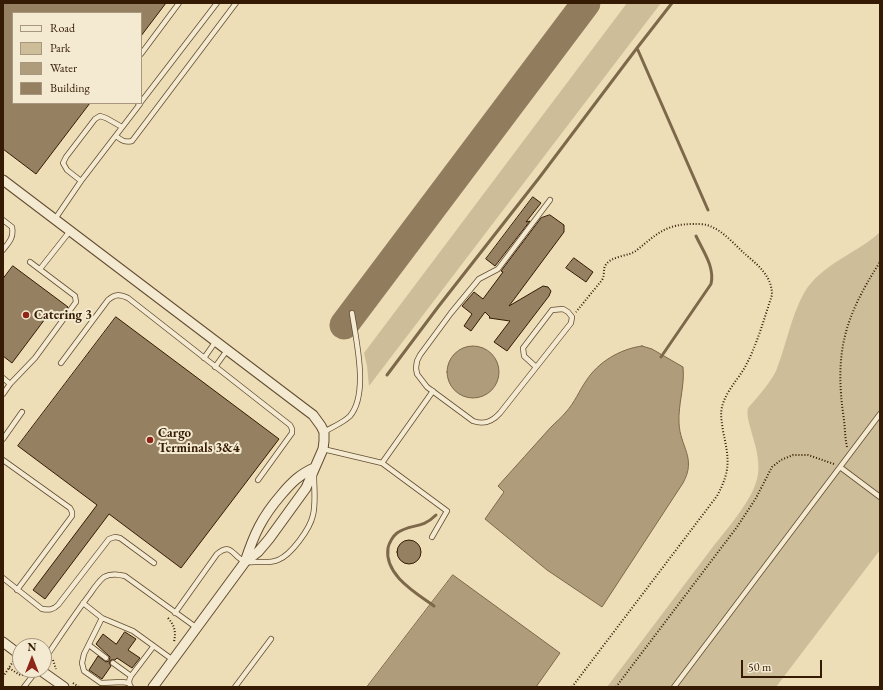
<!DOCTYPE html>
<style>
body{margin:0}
#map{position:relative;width:883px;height:690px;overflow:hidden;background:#eddeb8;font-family:"EB Garamond",serif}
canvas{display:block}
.frame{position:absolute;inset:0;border:4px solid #351b03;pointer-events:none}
.legend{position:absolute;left:12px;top:12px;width:130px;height:92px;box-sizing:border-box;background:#f3ead1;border:1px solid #a7977f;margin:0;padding:5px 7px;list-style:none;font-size:12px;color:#351b03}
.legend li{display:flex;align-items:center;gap:8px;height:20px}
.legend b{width:20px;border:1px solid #a7977f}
.north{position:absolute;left:12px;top:638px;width:40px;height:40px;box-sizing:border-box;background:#f3ead1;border:1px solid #a7977f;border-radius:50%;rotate:0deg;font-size:11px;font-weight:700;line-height:16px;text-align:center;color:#351b03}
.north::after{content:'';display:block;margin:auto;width:14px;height:18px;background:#8f2418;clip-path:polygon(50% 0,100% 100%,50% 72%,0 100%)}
.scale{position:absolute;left:741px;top:660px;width:81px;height:18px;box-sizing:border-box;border:2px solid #351b03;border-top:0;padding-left:5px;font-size:12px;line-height:14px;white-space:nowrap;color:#351b03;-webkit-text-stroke:3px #f3ead1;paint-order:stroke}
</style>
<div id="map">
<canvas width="883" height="690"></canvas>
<div class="frame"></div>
<ul class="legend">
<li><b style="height:5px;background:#f3ead1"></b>Road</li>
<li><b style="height:11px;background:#cebd99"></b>Park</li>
<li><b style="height:11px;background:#ae9c7a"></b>Water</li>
<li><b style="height:11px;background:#958061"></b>Building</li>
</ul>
<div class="north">N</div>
<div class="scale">50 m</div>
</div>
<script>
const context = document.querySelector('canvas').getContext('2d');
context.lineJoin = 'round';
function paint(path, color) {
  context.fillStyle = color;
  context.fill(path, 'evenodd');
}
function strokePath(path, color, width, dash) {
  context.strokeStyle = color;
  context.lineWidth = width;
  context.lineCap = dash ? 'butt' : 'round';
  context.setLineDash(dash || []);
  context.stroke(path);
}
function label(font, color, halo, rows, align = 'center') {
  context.font = font + ' "EB Garamond",serif';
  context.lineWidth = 4;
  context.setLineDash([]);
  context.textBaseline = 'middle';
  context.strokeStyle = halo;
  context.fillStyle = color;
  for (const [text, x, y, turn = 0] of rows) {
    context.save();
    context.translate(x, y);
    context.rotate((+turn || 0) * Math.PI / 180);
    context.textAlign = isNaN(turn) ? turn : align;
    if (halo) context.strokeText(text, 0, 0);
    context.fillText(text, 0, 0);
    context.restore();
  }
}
const green = new Path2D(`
 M627,3H661L369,386L367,366L364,353Z
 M880,232V550L776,687H607C641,642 675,597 709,552C724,532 751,503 757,479C761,465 756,447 752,434C750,425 746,417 748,408C757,398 770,383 776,371C786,346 791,316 804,293C822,263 857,254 880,232Z`);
const water = new Path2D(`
 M642,346L652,349L683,367C685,386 678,404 679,423C680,447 697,458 683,483L602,607L547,570L485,519L504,492L498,486C516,466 533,447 551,427C556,422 562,417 566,412C575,402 579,391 586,381C598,362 620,349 642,346Z
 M447 372a26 26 0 1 1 52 0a26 26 0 1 1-52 0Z
 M453,575L560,653L536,687H367Z`);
const stream = new Path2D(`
 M672,3L637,48L708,210
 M661,357L711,284C715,267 703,251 696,236
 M387,375L438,307L539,178L637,48
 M434,606C416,593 384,575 388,548C389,543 393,536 397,533C411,523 421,530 436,515`);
const taxiway = new Path2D(`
 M344,325L586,3`);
const building = new Path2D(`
 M3,3H166L141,36V13H13V103H90L36,174L3,149Z
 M533,197L541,203L526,222L530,221L495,266L486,259Z
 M550,215L564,225V232L509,306L543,286L548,287L551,291L549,296L507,351L494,342L510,321L489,318L490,317L485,312L471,331L464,326L472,314L462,306L474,292L483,299L503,272L501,271L541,218Z
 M574,258L593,272L586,282L566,268Z
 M13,266L68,307L60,318L51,311L12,363L3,356V279Z
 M116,317L279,439L181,568L109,514L45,599L33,590L97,505L18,446Z
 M397 552a12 12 0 1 1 24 0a12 12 0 1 1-24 0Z
 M125,632L136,639L128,650L140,658L132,668L117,658L115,660H111L109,663L111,666L102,679L89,670L98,656L106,662L109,661L110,657L96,644L103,634L116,644Z`);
const path = new Path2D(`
 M847,447C845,438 845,429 844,420C834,353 844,318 880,262
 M168,618C175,626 176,632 174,642
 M53,660L56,669
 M9,668L20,675H24
 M3,677L12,663L13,661
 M73,683L79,687
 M572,687L717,496C731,470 729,459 723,431C722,423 720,415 722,407C726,391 737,381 745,367C757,345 764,319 772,295C772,276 758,265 745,254C735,245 724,232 712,227C707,224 699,224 694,224C666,224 658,233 637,250C629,257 611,255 605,266C603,270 605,275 602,280L576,312
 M616,687L737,527L756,498L772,467L781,460L793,455H808L834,464`);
const service = new Path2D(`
 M141,54L179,3
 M141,102L217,3
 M116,136C121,140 125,143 132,141L236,3
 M81,181L140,104L138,103
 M55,219L81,181L67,170L63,163L66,157L95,119L100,116L106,118L122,127
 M3,220L12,227C14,238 9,242 3,250
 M40,269L70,231
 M204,358L216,341
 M61,363L108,300C115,294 120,294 128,298L290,425L292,429V433L258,480
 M215,367L228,349
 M536,367L524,356L523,348L552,310L563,309L568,312L572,317L571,323L500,413C492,422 484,425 473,421L427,387L417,374L416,368L417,361L420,355L451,313L479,279L498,269L550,200
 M3,378L10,384
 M3,394L10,384L35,358L76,302L75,296L30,262
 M324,432C332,427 343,423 350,416C369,394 356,340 352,313
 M3,439L22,412
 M323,449L382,463
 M3,460L56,498L70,508L72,512V516L17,590
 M840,467L880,497
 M432,537L447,511L382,463L433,391
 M3,578L42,609C49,610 53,610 58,605L109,539L115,537L120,538L154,563
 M83,603L102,618L133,631L173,660
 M175,613L217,554C232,542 232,556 244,561C248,563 253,562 257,562C264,562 271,563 278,560C291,555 310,529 313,515C316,503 314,488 314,475
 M102,618L84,654L82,663L84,671L101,683L122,682L129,683
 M89,645L106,658
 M44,660C59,638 74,615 90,594C94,588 99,581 104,577C111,573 118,574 125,576L197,628
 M113,663L131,676C129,680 128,683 131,687
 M131,676L153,647
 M24,687L37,670
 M235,687L271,639
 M674,687L880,414`);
const minor = new Path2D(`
 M3,180L305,409L313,415L321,426L324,432V441L323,449L306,488L269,539L258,552L245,562L153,687
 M245,562C254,534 262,517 281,495C291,483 300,474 314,468
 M3,642L20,655
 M40,670L64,687`);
const markers = [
 [26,315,4,"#8f2418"],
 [150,440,4,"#8f2418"]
];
const poiNames = [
 ["Catering 3",34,315],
 ["Cargo",158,433],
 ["Terminals 3&4",158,448]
];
paint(green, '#cebd99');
paint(water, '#ae9c7a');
strokePath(water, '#7e684a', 1);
strokePath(stream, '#7e684a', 3);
strokePath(taxiway, '#917c5e', 29);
paint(building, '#958061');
strokePath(building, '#351b03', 1);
strokePath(service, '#634c30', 6);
strokePath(minor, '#634c30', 11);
strokePath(path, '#351b03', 2, [1, 2]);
strokePath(service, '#f3ead1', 4.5);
strokePath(minor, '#f3ead1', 9);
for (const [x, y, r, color] of markers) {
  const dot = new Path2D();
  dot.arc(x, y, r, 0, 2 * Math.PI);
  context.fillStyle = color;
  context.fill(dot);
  strokePath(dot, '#f3ead1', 1.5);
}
label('bold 13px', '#351b03', '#f3ead1', poiNames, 'left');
</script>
